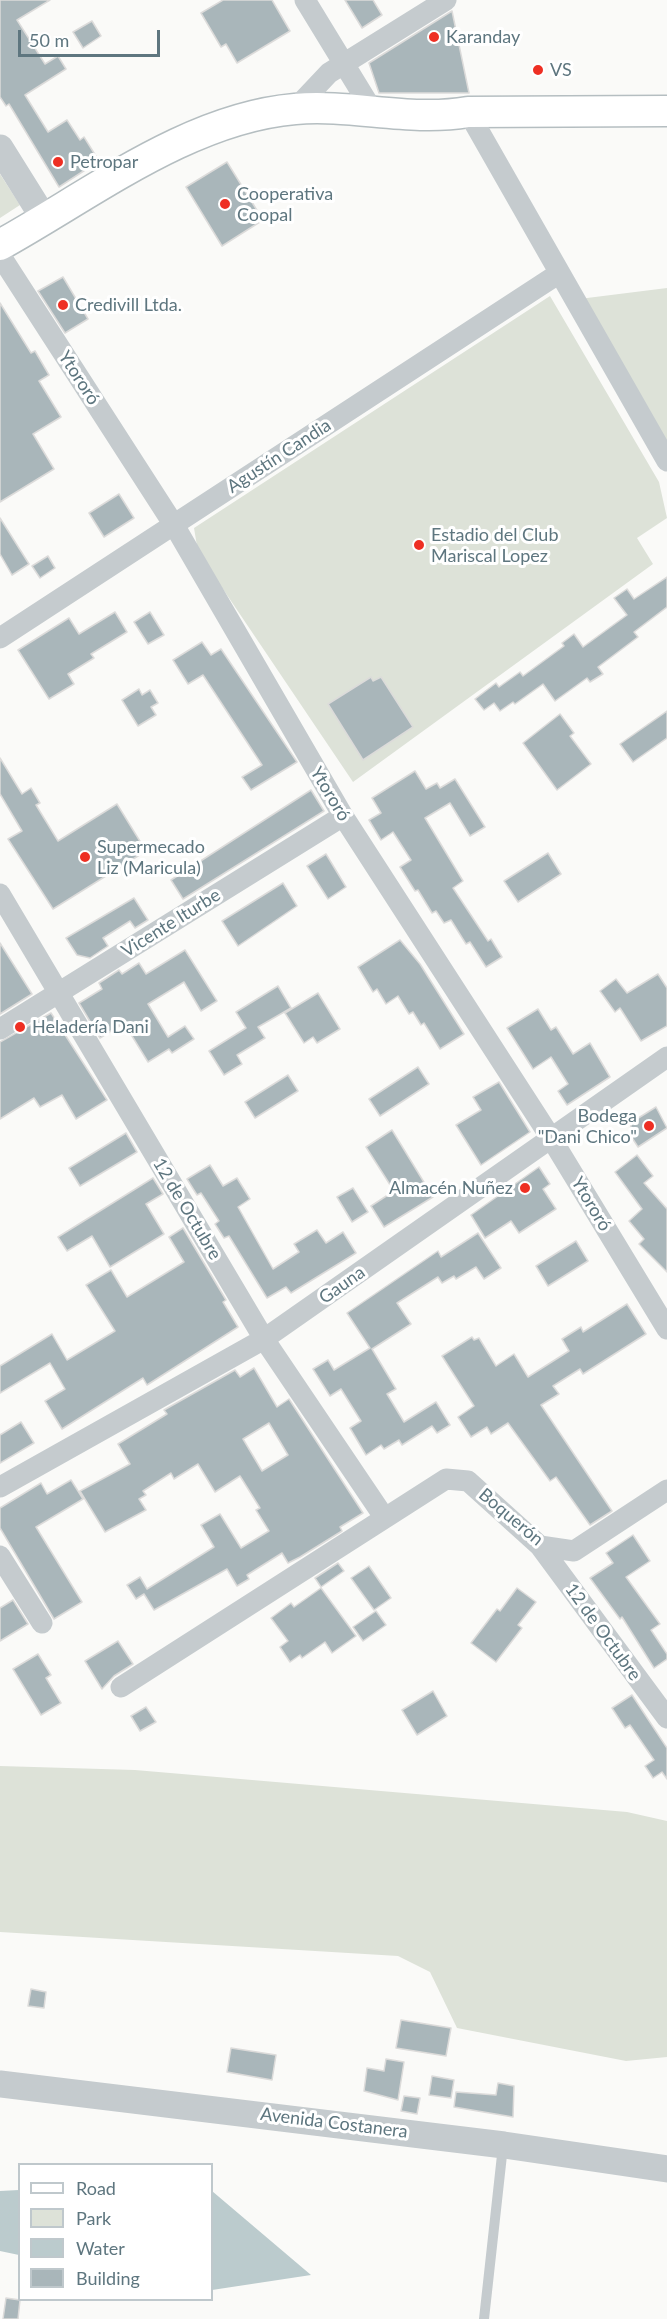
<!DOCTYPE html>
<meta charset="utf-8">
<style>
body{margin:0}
#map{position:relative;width:667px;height:2319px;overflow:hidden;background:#fafaf8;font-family:Lato,sans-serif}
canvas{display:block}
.legend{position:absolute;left:18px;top:2163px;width:195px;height:138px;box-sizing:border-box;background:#fff;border:2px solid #bfc8cc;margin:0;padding:8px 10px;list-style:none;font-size:18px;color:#5e767f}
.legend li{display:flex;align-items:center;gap:12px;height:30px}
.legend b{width:30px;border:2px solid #bfc8cc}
.scale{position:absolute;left:18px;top:30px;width:142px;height:27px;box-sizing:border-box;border:3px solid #5e767f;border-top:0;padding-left:8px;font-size:18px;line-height:21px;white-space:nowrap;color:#5e767f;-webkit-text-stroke:4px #fff;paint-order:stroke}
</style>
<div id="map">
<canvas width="667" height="2319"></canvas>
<ul class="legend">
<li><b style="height:8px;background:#fff"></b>Road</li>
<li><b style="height:16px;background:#dde2d8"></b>Park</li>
<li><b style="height:16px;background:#bbcbcd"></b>Water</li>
<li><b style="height:16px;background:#a9b6ba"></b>Building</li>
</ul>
<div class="scale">50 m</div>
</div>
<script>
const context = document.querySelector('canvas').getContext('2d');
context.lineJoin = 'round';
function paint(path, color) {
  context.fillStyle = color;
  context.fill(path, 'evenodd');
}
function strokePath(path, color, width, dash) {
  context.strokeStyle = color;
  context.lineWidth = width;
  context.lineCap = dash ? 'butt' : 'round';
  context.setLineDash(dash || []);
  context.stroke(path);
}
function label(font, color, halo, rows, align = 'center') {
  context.font = font + ' Lato,sans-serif';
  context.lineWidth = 6;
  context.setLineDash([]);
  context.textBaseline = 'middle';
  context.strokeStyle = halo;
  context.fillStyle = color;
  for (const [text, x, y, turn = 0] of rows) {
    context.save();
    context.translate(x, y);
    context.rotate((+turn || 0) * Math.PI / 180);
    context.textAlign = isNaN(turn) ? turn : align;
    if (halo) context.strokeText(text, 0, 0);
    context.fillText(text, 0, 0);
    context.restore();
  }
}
const green = new Path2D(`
 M0,174L20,205L0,218Z
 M667,288V444L579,299Z
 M550,296L659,482L667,518L637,538L653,564L353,782L198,552L194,528Z
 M0,1766L135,1770L627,1812L667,1821V2057L626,2061L457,2028L430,1972L398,1956L0,1932Z`);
const water = new Path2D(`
 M19,2190H20L19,2255L0,2251V2191Z
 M212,2191L311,2275L212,2290Z`);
const building = new Path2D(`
 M0,0H50L17,20L45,64L58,56L66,69L25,95L48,132L67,120L80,140L84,137L99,161L59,187L9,104L6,106L0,97Z
 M223,0H272L290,31L237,63L226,44L221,47L201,13Z
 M345,0H373L382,15L362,28Z
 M452,11L469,93H379L369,63Z
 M92,21L101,36L83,48L73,32Z
 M227,162L263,220L222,246L186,187Z
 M63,277L88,319L65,333L38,291Z
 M0,303L31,353L35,351L49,375L39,381L61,417L33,434L54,469L0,502Z
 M119,494L134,518L104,537L89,513Z
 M0,518L29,564L12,575L0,554Z
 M48,556L55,568L40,578L32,566Z
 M667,577V607L634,632L638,637L598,667L603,674L590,682L587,678L555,701L543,684L515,704L513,702L500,711L494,703L484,710L475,699L496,683L499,687L520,672L523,676L564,646L562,643L574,634L583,647L627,615L614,598L627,589L634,599Z
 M115,612L127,632L91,654L94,658L68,674L74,684L49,699L18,650L69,618L79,634Z
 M150,612L164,635L148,644L134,622Z
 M202,642L211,655L221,649L297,762L251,790L242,777L262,765L203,675L188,684L173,660Z
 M371,677L373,681L381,677L413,727L363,760L328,704Z
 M139,689L142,695L150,690L158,703L151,707L156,715L138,726L122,700Z
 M667,711V738L633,762L620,744Z
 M560,714L574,733L570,736L591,764L557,790L523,743Z
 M0,758L22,794L31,788L40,803L36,805L58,841L117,804L146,851L53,909L8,839L22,831L0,794Z
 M415,771L426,789L437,783L440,788L455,779L485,827L470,836L450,803L425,818L463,881L453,888L488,941L491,939L502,957L486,967L470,942L466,944L451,920L444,923L436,911L432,913L418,890L415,891L400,867L411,860L393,832L381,840L369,820L381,813L372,798Z
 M311,790L324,811L183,899L171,880Z
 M548,853L561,874L518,902L504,881Z
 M326,854L346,887L328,899L307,866Z
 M283,883L297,906L238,946L222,921Z
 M134,898L148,920L135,928L130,921L103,938L108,946L90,958L77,955L66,938Z
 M400,940L420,964L464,1034L440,1049L424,1023L421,1025L413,1012L409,1014L398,996L386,1004L377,989L373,992L358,967Z
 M0,943L32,994L0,1014Z
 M185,950L217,1001L201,1011L184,982L148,1004L168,1037L185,1026L194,1039L172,1053L169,1049L148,1062L124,1023L100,1038L79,1003L102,989L99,983L119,970L122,974L139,963L146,974Z
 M658,974L667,988V1026L641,1041L620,1008L615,1012L600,991L616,979L627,993Z
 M278,986L291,1008L258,1027L265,1038L237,1055L242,1064L224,1075L209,1051L246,1028L236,1012Z
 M318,993L340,1029L317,1043L313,1037L304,1043L285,1013Z
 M538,1009L551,1030L556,1027L573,1054L590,1043L610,1077L567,1105L558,1091L568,1084L551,1057L533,1069L507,1028Z
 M51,1013L107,1100L76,1119L62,1095L40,1107L34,1098L0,1119V1042Z
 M418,1067L429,1084L380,1116L369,1099Z
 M288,1075L298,1091L255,1118L245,1102Z
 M499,1082L530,1132L481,1165L456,1125L481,1110L473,1097Z
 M656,1107L667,1128L638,1147L629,1133L632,1122Z
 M392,1130L433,1197L384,1227L371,1206L394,1191L366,1147Z
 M126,1133L137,1152L80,1186L69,1168Z
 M637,1155L653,1176L644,1183L667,1209V1272L639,1244L644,1239L629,1221L642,1209L615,1172Z
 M210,1165L223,1186L237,1178L250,1199L238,1207L273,1269L299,1252L294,1244L317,1230L326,1243L343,1232L356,1253L291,1293L286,1287L267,1298L229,1236L224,1238L215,1224L219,1221L201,1193L197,1195L187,1179Z
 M539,1167L550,1184L543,1189L556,1209L519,1233L511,1221L485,1238L471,1215Z
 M153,1178L163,1194L146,1204L164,1234L110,1267L92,1236L67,1251L58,1237Z
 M353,1188L368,1212L352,1222L337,1197Z
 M183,1228L226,1300L223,1302L238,1327L147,1385L143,1378L62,1429L45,1401L65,1389L50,1363L0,1393V1366L52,1334L67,1360L115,1331L86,1285L111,1270L127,1297L184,1262L169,1237Z
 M478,1233L501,1268L484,1279L476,1267L456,1279L454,1276L442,1283L438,1277L397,1303L411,1324L372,1349L396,1389L387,1394L404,1422L436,1402L450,1425L437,1433L432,1426L402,1445L399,1440L384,1449L381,1445L366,1455L350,1428L361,1421L341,1389L330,1396L313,1369L328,1360L334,1370L370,1348L347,1313L438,1251L441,1257Z
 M576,1241L588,1261L548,1286L536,1266Z
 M627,1304L646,1334L583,1374L580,1369L553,1386L559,1394L541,1405L612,1511L590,1525L556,1477L550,1481L508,1423L491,1434L487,1427L471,1437L458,1417L474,1406L442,1356L472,1337L474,1340L479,1338L496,1366L514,1354L528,1377L569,1351L562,1339L581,1327L583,1332Z
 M254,1368L277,1407L289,1399L363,1513L340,1527L342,1531L300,1557L288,1563L282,1553L247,1575L249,1579L237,1586L227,1569L154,1610L144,1594L136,1599L127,1585L140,1577L147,1589L214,1547L201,1525L220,1514L241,1548L269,1531L256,1510L260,1508L240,1476L215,1492L198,1464L174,1479L171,1473L143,1491L146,1495L139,1499L146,1510L105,1532L80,1491L130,1464L118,1444L167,1414L164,1410L235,1370L240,1377ZM269,1423L288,1455L262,1471L243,1439Z
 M21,1422L34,1443L0,1463V1435Z
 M71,1480L83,1499L36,1527L82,1602L54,1619L0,1528V1508L41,1483L47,1494Z
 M633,1535L650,1561L626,1577L660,1624L651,1630L667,1654V1659L654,1668L622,1617L620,1619L590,1578L613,1563L606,1553Z
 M338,1563L344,1571L321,1587L315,1578Z
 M369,1566L391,1598L374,1610L351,1578Z
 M321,1588L356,1636L332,1653L325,1642L302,1658L300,1655L290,1662L280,1647L288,1641L271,1618L291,1603L294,1607Z
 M517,1588L536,1602L518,1625L522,1628L496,1662L471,1643L497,1609L500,1611Z
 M13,1600L28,1624L0,1641V1608Z
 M376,1611L386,1625L363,1641L353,1627Z
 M118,1641L133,1664L114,1676L102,1689L85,1661Z
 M38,1654L51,1675L46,1678L61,1703L41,1715L13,1669Z
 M433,1691L447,1716L417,1735L402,1710Z
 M632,1695L667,1748V1779L662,1772L653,1778L645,1766L654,1760L630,1725L625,1728L612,1708Z
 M146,1707L156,1722L140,1731L131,1716Z
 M31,1989L46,1992L44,2008L28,2006Z
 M401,2020L451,2028L446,2056L396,2048Z
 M231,2048L276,2055L272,2080L227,2072Z
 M386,2059L404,2062L398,2100L364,2091L367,2068L384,2071Z
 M432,2076L454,2080L451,2098L429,2095Z
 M498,2083L514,2086L513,2117L454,2107L456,2092L496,2095Z
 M404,2096L420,2098L417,2114L401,2111Z
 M6,2298L20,2300L18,2319H3Z`);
const service = new Path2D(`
 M484,2319L503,2146`);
const minor = new Path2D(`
 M305,0L374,113
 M295,109L329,73L446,0
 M468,112L667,461
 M0,255L174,525L343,816L551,1138L667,1329
 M0,638L558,274
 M0,894L264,1339L384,1517
 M0,1029L343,816
 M0,1487L264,1339L667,1057
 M540,1546L667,1718
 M0,1556L42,1623
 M121,1687L446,1479L468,1481L540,1546L574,1551L667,1490`);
const tertiary = new Path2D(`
 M0,148L45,220
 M0,2084L504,2145L667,2169`);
const secondary = new Path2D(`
 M0,245C92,194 189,118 295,109C353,104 410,122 468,112L667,111`);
const markers = [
 [434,37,6,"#ee2f23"],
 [538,70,6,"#ee2f23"],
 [58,162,6,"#ee2f23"],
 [225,204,6,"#ee2f23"],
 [63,305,6,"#ee2f23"],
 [419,545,6,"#ee2f23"],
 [85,857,6,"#ee2f23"],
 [20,1027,6,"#ee2f23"],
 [649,1126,6,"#ee2f23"],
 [525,1188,6,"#ee2f23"]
];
const poiNames = [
 ["Karanday",446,37],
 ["VS",550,70],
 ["Petropar",70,162],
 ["Cooperativa",237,194],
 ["Coopal",237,215],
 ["Credivill Ltda.",75,305],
 ["Estadio del Club",431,535],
 ["Mariscal Lopez",431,556],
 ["Supermecado",97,847],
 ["Liz (Maricula)",97,868],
 ["Heladería Dani",32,1027],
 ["Bodega",637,1116,"right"],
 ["\"Dani Chico\"",637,1137,"right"],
 ["Almacén Nuñez",513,1188,"right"]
];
const streetNames = [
 ["Ytororó",79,378,57],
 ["Agustín Candia",279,456,-33],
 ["Ytororó",330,794,59],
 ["Vicente Iturbe",171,923,-32],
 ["Ytororó",591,1204,59],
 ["12 de Octubre",187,1209,59],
 ["Gauna",342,1285,-35],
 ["Boquerón",511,1517,40],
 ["12 de Octubre",603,1632,54],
 ["Avenida Costanera",334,2123,7]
];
paint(green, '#dde2d8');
paint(water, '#bbcbcd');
paint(building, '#a9b6ba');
strokePath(building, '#dcdbda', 1.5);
strokePath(secondary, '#b5bec1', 33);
strokePath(service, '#c5cbce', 10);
strokePath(minor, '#c5cbce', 21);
strokePath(tertiary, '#c5cbce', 27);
strokePath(secondary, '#fff', 30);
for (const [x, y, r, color] of markers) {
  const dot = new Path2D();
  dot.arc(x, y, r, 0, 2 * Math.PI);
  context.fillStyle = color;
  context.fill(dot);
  strokePath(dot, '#fff', 2);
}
label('18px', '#5e767f', '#fff', poiNames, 'left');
label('18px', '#5e767f', '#fff', streetNames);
</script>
